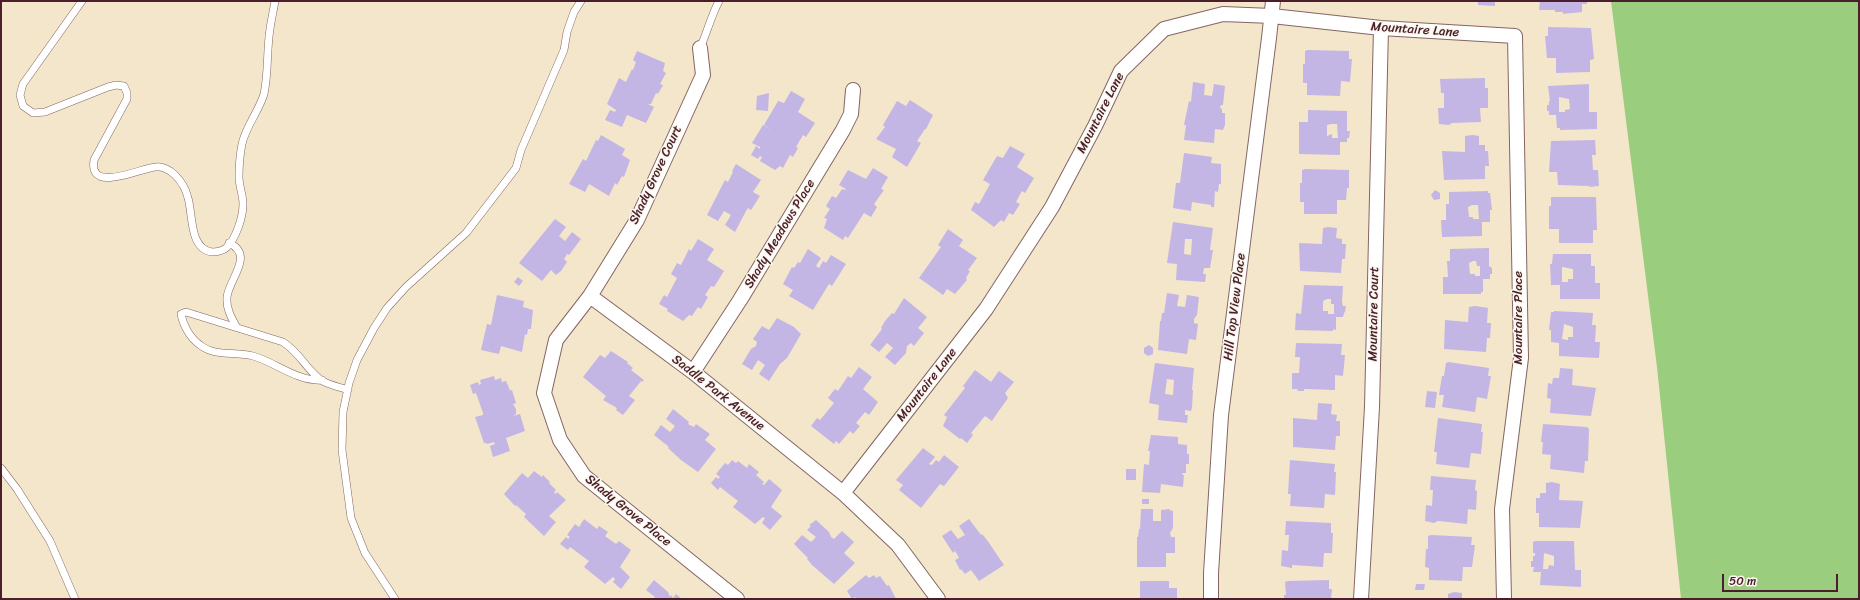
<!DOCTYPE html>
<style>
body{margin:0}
#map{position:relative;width:1860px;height:600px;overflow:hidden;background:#f3e6cb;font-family:Sriracha,sans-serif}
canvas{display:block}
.frame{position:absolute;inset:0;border:2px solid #4a1f2b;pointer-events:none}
.scale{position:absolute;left:1722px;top:574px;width:116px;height:18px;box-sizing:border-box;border:2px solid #4a1f2b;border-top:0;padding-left:5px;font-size:12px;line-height:14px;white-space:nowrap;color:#4a1f2b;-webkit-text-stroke:3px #fbf7ec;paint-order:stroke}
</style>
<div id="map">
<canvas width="1860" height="600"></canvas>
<div class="frame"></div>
<div class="scale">50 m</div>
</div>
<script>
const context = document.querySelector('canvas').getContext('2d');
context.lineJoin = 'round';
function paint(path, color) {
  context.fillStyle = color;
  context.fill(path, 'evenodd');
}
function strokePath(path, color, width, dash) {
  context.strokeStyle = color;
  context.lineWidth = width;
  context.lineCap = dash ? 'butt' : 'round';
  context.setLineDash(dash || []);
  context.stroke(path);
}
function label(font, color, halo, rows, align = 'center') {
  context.font = font + ' Sriracha,sans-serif';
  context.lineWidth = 3;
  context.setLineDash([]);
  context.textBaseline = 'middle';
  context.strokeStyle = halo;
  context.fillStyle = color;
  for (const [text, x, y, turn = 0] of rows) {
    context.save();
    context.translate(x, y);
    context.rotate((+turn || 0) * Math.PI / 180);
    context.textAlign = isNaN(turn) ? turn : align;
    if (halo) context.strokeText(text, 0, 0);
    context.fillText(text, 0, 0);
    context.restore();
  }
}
const green = new Path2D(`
 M1611,1H1859V599H1681L1657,367Z`);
const building = new Path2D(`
 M1478,1H1495V6L1478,5Z
 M1540,1H1587V4H1582V12L1563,14V12H1555V10H1539Z
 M1548,27L1591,28L1594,59L1590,60V72L1556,73V58H1547L1545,36H1548Z
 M1308,50L1349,51V59H1352L1350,82L1341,81L1340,96L1307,95V83H1303V64H1305V51Z
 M637,51L665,63L663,71L666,73L660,84L663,85L658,94L656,93L651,104H648L654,107L646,123L627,115L622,127L605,120L610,110L615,112L616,110L607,104L619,78L626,82L632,69L633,70L636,62L633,60Z
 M1485,78V88H1488V108H1480L1481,122L1452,123L1449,125L1439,124L1438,108H1444V93H1441L1440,79Z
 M1193,82L1205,84L1204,95L1212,96L1214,84L1225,86L1223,105H1221L1220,108L1222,109V113H1225V125L1223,130L1215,129L1214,143L1184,140L1186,125H1184L1185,120L1189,101L1191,102Z
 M1589,84V112H1597V129L1560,130V128H1557L1556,115H1549V111H1547V105H1549V101H1550L1548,86ZM1559,97L1569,99L1570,109L1565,110V112H1559Z
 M791,91L805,99L798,112L815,123L806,137L803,135L796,147L798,148L793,157L790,155L783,168L780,166L775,170L760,161L762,157L760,156L758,159L751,155L756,146L760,149V147L752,143L763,125L771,130L764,125L778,101L784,103Z
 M769,93L768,111L756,110L757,96Z
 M910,100L933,115L926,129H925L917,141L921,143L907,167L892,157L896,149L876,139L885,127L883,125L897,101L906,106Z
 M1308,110L1347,111V131H1350L1349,138H1347V142H1340V155L1299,154V122H1308ZM1331,124H1337L1338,138H1332V134L1327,136V125Z
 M601,135L625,149L622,155L630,160L624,177L622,176L617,185L615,183L609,196L589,184L585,192L569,184L583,159L586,161L596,140L598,141Z
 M1473,135L1479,136V145H1485V151H1488L1489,166H1485V179L1444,180L1442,151L1465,152V136Z
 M1595,140L1596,155H1592L1593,170H1598L1599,186L1589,187V186L1558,185L1557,172H1549L1551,141Z
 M1010,146L1025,154L1017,167L1034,178L1025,193L1022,191L1016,202L1020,204L1013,215L1009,213L1004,222L1001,220L994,227L971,210L975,202L979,204L990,184L983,180L997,156L1003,158Z
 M1184,153L1212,157L1211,163L1221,164V184H1219L1218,192L1215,191L1214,207H1211V205L1192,202L1191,211L1173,208L1176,183H1180Z
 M736,164L761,180L753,192L760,196L751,210L748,208L746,211L735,232L725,225L731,215L724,211L718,221L707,215L725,180L728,182L733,172L732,171Z
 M873,168L888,177L881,189L884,190L874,204L877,207L871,217L864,213L848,238L845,236L843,240L824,228L827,219L824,218L830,209L826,206L832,196L836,198L842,189L845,190L846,189L839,185L848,170L866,179Z
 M1305,169L1349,170V188H1347L1346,200H1337V214H1304V202H1300V183H1302V170Z
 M1435,190L1440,193V199L1434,200L1431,195Z
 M1488,191V193H1490L1492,210H1490V222H1482V236L1442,237L1441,220H1446V204H1449V192ZM1472,205H1478L1479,219H1473V217H1469L1468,207Z
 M1551,197H1596L1597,230H1593V243H1559V229H1549V206H1551Z
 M555,219L566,227L559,236L565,241L572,232L581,239L569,255L567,254L566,256L564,259L567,262L561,271L556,275L551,270L542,281L519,263Z
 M1173,222L1213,228L1210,250H1213L1210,268H1204L1203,274H1206L1205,282L1176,280L1177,264L1167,263ZM1185,239H1192L1191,255L1184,254Z
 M1328,227L1337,228L1336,238L1342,239V244H1346L1345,259H1342L1341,273L1300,271L1299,243L1322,244L1323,228Z
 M948,229L963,240L959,246L977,258L968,270L970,271L966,278L967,280L955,294L947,289L943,295L919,278L941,247L938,245Z
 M698,239L714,249L707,260L724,271L714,287L711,286L705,295L708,297L701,309L698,307L692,316L689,315L683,321L667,311L668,309L659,304L664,295L667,297L677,278L671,274L677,263L681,265L689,249L691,251Z
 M1489,248V266L1492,268V274H1490V279H1483V292H1481V294H1443V277H1448L1447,261H1450V249ZM1473,261H1476L1477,266H1480V276H1475V274H1470L1469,263Z
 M808,249L821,258L816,266L819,268L823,261L826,263L831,255L846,264L832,286L829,284L813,310L789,296L793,290L783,284L792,267L794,268L798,262L800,263Z
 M1553,254H1591V266H1595V283H1600V299H1560V285H1551L1550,264H1552ZM1562,267L1573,269V279H1568V282H1562Z
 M518,277L523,281L519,286L514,282Z
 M1304,285L1343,286L1342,302L1343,306H1346L1345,312L1344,313L1343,317H1336V330L1333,329V331L1295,330L1296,313L1301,314ZM1327,299H1331V304H1334V314H1328V311H1323V301Z
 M1167,293L1179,295L1177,306L1185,307L1187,295L1199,297L1197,315L1194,319V323L1198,324L1196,340L1189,339L1187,354L1158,350L1160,321H1161L1162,313H1164Z
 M497,295L524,301L523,307L533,310L531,329H528L527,335L525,334L522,352L501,346L499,354L481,350L487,324L491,325Z
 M904,298L927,317L918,328L924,333L914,346L911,343L907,346L906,353L895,365L885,357L893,348L887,343L879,352L870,345L882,329L881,328L885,321L892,313L894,314Z
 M1475,306L1488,308L1487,323H1491L1490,338H1487L1486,352L1444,349L1445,320L1468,322L1469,307Z
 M1554,311L1593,313L1592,325H1596L1595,342H1600L1599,358L1559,356V343L1551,342V330H1549L1551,312H1554ZM1564,324L1573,327V337H1568V340L1562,339Z
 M777,318L794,327L801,334L787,358L780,364L769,381L759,374L765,365L758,360L752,370L742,364L751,349L756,346L757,342L753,339L762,326L769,330Z
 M1296,343L1342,344L1341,355H1345L1343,376L1335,375V390L1304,389V391H1297L1298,389H1292V373H1299L1300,357H1295Z
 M1149,345L1153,348V354L1148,356L1144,353V348Z
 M611,351L628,362L627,363L633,368L631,370L644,380L642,382L641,381L629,396L635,400L623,415L616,410L617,408L603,400L606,396L583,377L600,355L605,358Z
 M1448,362L1489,368L1488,376H1491L1487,399L1477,397L1475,412L1442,407L1444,395H1439L1442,376H1444L1446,363Z
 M1155,363L1194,368L1192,390H1193L1192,408L1191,411L1185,410V415H1188L1187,423L1158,420L1159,405L1149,403ZM1167,379L1174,380L1173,395L1165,394Z
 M859,367L872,377L863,389L878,402L869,415L865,412L856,423L860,426L853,434L850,431L839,444L836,441L834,444L811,426L817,418L820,420L834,403L828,398L835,389L838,391L848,376L851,378Z
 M1560,368L1573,369L1572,385L1596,388L1591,416L1550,413L1551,399L1547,398L1548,383L1552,384L1553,378H1559Z
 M975,370L991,382L999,371L1014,382L1005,393L1008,398L998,412L992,421L985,416L971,433L973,435L967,443L961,438L960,439L943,426L947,417L944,415L965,388L963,386Z
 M494,376L495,380L501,378L502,382L506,381L510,390L508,391L512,390L516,403L513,404L516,409V414L513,416L520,414L525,431L506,438L510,451L493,457L490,446L495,444L494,442L487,444L486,443H484L475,417L483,415V413L476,393L473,394L470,385L478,382L479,385L481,384L480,380Z
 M1427,391L1437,392L1435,408L1425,407Z
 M1318,403L1332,404L1331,414L1337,415L1336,421H1340V436H1336L1335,450L1293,447V418L1317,420Z
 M673,409L689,422L688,424L694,427L696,424L710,434L705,440L716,449L698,472L681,460L668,448L669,447L654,435L661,425L670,432L675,426L666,419Z
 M1438,418L1482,424L1481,432H1483L1481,454L1471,453L1469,468L1436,464L1437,452H1434Z
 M1543,424L1587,427L1589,429L1588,461H1585L1584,473L1550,469L1551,455L1542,454L1543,442H1541Z
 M1151,435L1178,437V444L1187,445V454H1189V464H1186V473H1183L1182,475H1184L1183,487L1161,484L1160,493L1142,492L1144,464L1149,465L1150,451H1148Z
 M923,448L935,457L929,464L932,465L936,460L939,462L944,455L959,467L944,486L940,484L921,508L899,490L903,485L896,480Z
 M732,460L736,463L738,461L747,468L749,464L759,472L756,475L764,482L762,484L764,485L769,479L782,490L771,507L782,516L770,530L762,523L765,518L763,517L755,524L733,507L738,501L720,487L718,490L711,483L716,477L718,479L720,477L716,474L725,463L728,465Z
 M1290,460L1335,464L1334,472H1336L1335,495L1325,494L1324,508L1290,506L1291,494H1288Z
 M1126,469H1136V480H1126Z
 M534,471L542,477L543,475L550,482L549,483L556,490L554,492L556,494L557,492L566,500L549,516L556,522L544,536L524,517L526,514L516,505L515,506L504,494L522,473L528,478Z
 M1431,476L1476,480L1475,490L1477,491L1476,510L1468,509L1467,524L1438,521L1434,523L1425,521L1426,505L1432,506L1433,490H1430Z
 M1552,482L1560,484L1559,500L1583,501L1580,528L1539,527V513H1536V498H1540V493H1546V483Z
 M1142,499H1149V504H1142Z
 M1141,509H1153V521H1161V510L1170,509L1169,510L1173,511V528L1170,533L1171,537H1175V553H1166V567H1137V537H1138L1139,529H1140Z
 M584,519L597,529L599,526L608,532L605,536L616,544L619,541L631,550L620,567L630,577L621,589L613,582L615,579L613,577L605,584L584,567L589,561L570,547L568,550L560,544L566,537L568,539L570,537L567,535L575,524L579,527Z
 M969,519L981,535L982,534L987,540L1004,565L979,581L971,570L965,574L961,569L960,570L955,560L959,558L957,554L955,551L953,553L942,536L951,530L958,539L965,535L959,526Z
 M816,520L829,532L831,537L834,539L842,531L854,542L844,553L855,563L834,584L812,565L807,559L808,558L794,544L802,535L811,542L816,537L807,530L811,526L809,525Z
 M1286,521L1331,523V533H1333L1332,553H1324L1323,567L1292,565V568L1281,566L1282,550L1288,551L1289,535H1285Z
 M1431,535L1472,537L1471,545H1475L1472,567H1463L1462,581L1429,580V568L1425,567L1426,549H1428V536Z
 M1535,541H1574L1575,570H1581V587L1540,585L1541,572H1533L1534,567H1531V561H1533V556H1535V553H1533V542ZM1544,553L1554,556V566L1549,565L1548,569H1543Z
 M866,575L869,578L874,575L876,578L880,576L887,586L889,585L896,599H857L855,597L852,599L847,591Z
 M654,580L668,592L670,597L671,595L673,598L676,594L682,599H653L655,597L646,590Z
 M1329,580V589H1332L1331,599H1284V595H1286L1285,582L1288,581Z
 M1140,581H1169V588H1177V598L1183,599H1140Z
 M1416,584H1425L1424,590H1415Z
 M1454,592L1462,593V599H1448V594Z`);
const service = new Path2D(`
 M82,1L23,84L20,95L23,106L33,113L45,112L108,87L116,85L124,86L127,93V99L94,160C88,195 143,167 156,167C162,166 170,170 175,175C181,181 186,189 188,198C193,214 189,249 212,252C217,252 222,251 226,248C236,239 243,217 243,204C243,195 239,186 239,177C239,166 240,154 242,144C246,126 259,111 264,94C268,75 267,55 269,37C270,25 273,13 275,1
 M700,48C707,33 711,16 719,1
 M229,243C255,255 229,279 227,297C226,308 231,317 236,326
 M322,380C298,382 275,362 253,356C235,351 215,357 200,345C190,338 183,325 181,314L186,312L283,342C301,354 306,369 321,380C328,385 340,387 348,390
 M1,468L17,489L50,541L75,599
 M395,599L365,553L351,518L342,450L343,412L349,383L357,360L374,328L387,308L406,287L466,233L516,168L521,150L564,50L567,32L574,12L581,1`);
const minor = new Path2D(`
 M700,48L703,75L637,220L590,296L556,340L544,393L560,440L584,476L737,599
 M590,296L693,372L843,493L898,545L938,599
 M693,372L740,300L843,130L851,114L853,90
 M843,493L986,309L1052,207L1095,126L1121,71L1164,29L1223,14L1272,16L1381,28L1515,36L1521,358L1502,509L1504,599
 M1211,599V573L1221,415L1269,38L1273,1
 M1361,599L1372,407L1381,28`);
const streetNames = [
 ["Mountaire Lane",1415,30,4],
 ["Mountaire Lane",1101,113,-63],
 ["Shady Grove Court",656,175,-65],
 ["Shady Meadows Place",780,234,-59],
 ["Hill Top View Place",1235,307,-83],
 ["Mountaire Court",1374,314,-89],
 ["Mountaire Place",1519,318,-90],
 ["Mountaire Lane",927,385,-52],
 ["Saddle Park Avenue",718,393,38],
 ["Shady Grove Place",628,511,39]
];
paint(green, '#9acd7d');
paint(building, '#c3b6e4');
strokePath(service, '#856563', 8);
strokePath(minor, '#856563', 16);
strokePath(service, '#fff', 7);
strokePath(minor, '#fff', 14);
label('13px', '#4a1f2b', '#fbf7ec', streetNames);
</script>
